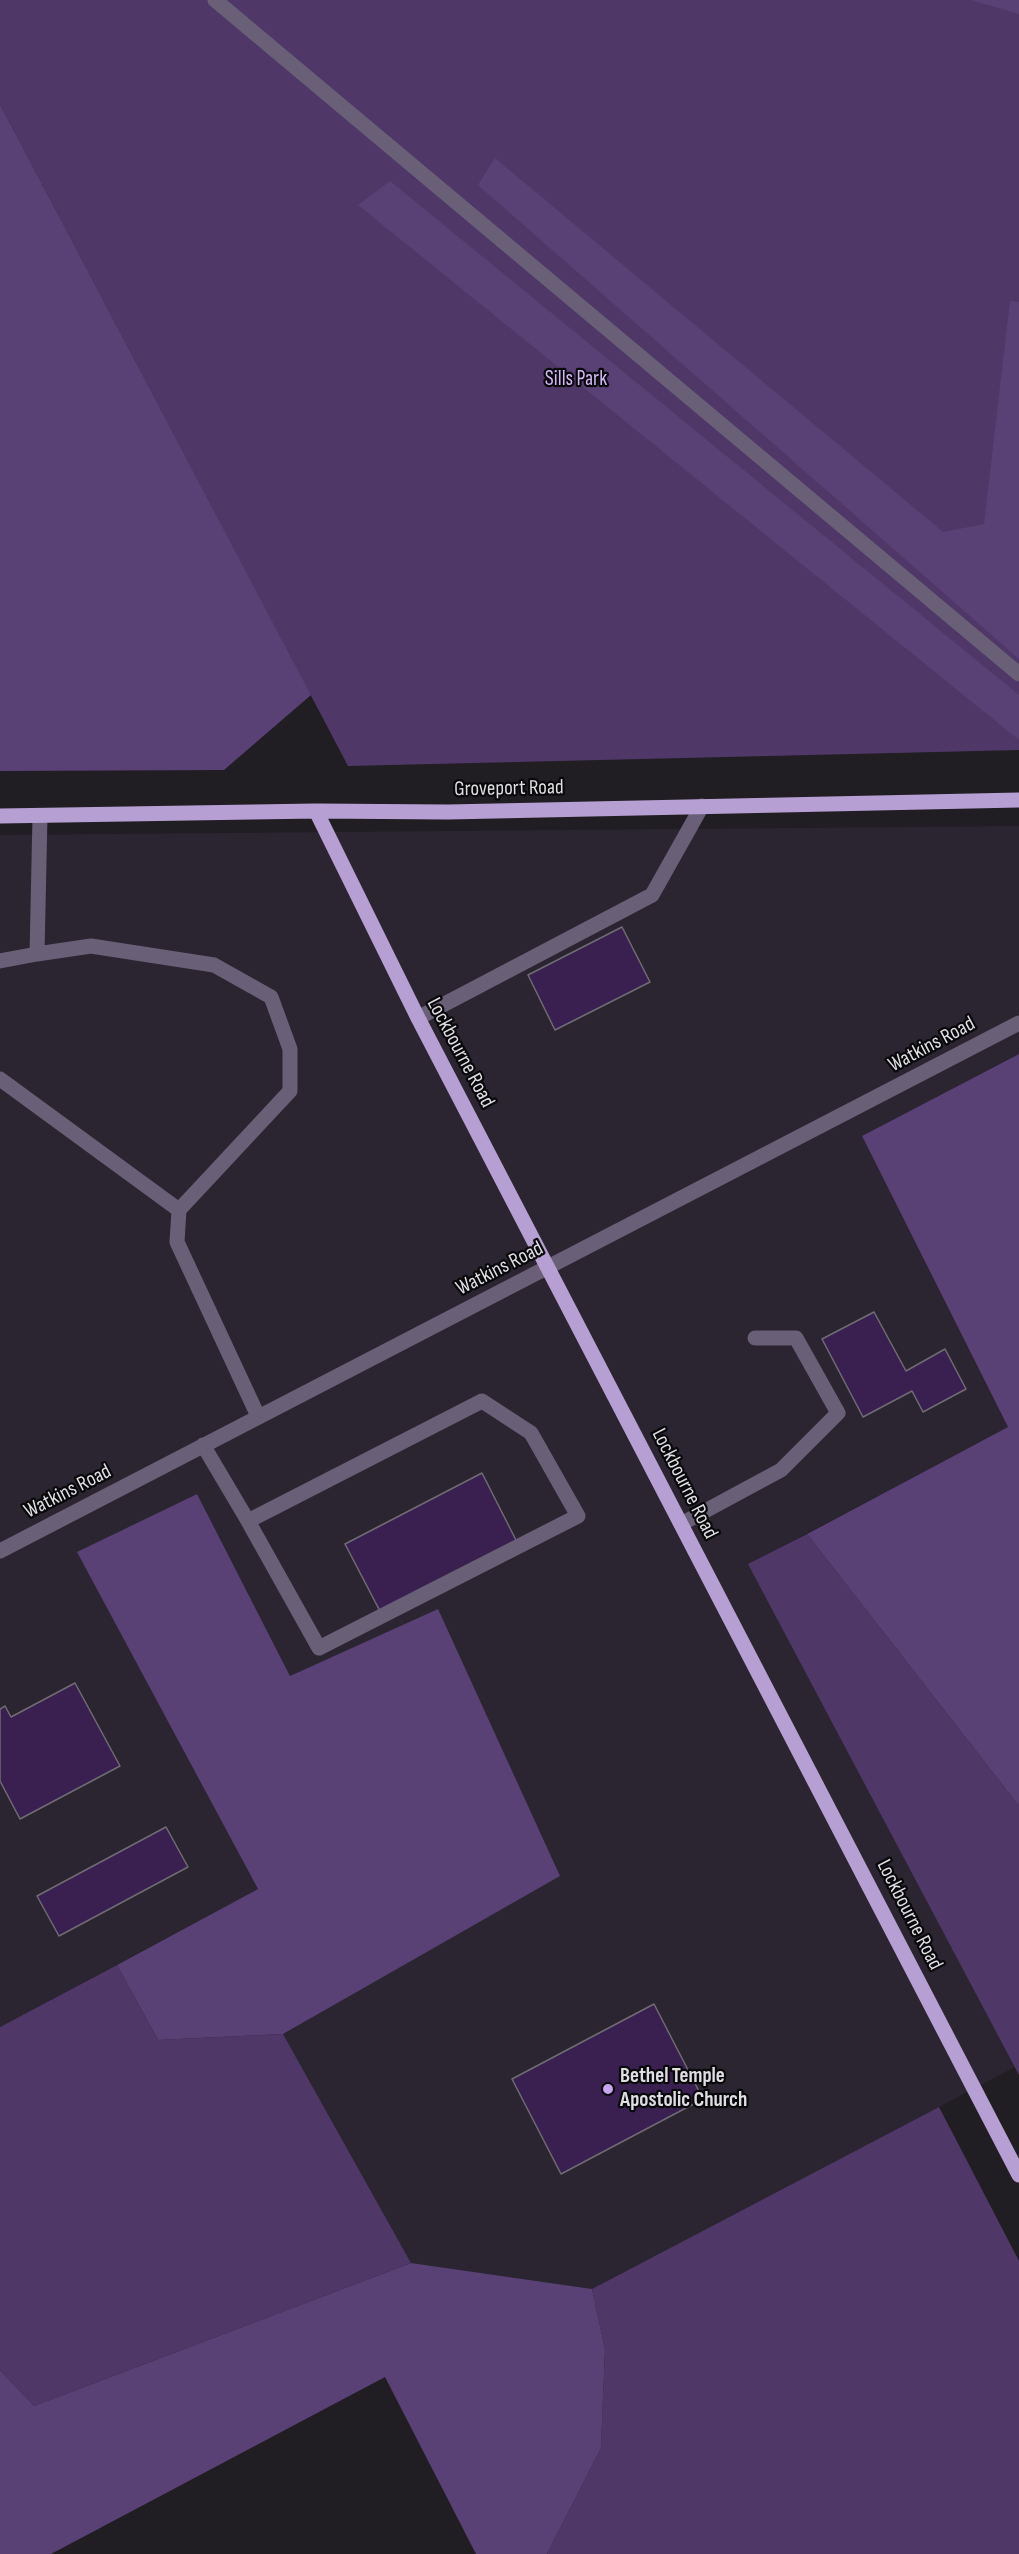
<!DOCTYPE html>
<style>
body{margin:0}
canvas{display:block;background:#201d23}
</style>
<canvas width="1019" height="2554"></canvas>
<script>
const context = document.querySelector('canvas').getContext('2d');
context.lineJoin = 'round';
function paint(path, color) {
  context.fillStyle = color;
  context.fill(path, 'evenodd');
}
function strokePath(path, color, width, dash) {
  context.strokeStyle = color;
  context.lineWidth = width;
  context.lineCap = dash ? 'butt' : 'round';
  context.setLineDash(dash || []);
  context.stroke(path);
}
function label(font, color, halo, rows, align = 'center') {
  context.font = font + ' "Sofia Sans Condensed",sans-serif';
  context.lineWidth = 4.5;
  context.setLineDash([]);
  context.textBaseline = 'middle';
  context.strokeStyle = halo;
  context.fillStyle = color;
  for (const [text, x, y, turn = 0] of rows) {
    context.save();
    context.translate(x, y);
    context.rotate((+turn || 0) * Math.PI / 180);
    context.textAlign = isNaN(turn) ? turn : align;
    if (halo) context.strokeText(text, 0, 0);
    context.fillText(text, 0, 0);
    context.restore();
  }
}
const built = new Path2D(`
 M1019,826V1054L862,1136L1008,1427L749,1564L1015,2067L592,2289L411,2263L283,2034L559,1876L437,1610L290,1676L197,1494L78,1552L258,1889L0,2027V835Z`);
const green = new Path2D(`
 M0,0H1019V750L348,766L0,104Z
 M807,1534L1019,1806V2075L748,1564Z
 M117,1965L158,2040L283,2034L411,2263L34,2406L0,2370V2027Z
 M939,2107L1019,2261V2554H547L601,2448L605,2349L592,2289Z`);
const forest = new Path2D(`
 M971,0H1019V14Z
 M0,104L311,695L224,770L0,771Z
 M495,158L943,532L984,524L1010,301L1019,302V659L478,185Z
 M390,181L1019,695V740L358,205Z
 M1019,1054V1806L807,1534L1008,1427L862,1136Z
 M197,1494L290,1676L438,1609L560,1876L283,2034L158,2040L117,1965L258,1889L77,1552Z
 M411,2263L592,2289L605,2349L601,2448L547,2554H476L385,2377L51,2554H0V2370L34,2406Z`);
const building = new Path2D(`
 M622,927L650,982L555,1030L528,975Z
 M874,1312L906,1371L945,1349L966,1389L923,1412L912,1391L863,1417L822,1339Z
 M482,1473L518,1544L382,1615L345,1544Z
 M75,1683L120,1766L20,1819L0,1781V1709L5,1706L11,1717Z
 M166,1827L188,1867L59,1936L37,1896Z
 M654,2004L703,2099L561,2174L512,2079Z`);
const minor = new Path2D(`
 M215,0L1019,674
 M37,954L91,946L214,965L271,997L290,1049V1091L179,1210L177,1242L258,1416
 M0,961L37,954L40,816
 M418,1018L652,895L702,806
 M0,1079L179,1210
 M203,1445L248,1521L482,1401L531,1433L578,1516L319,1648L248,1521
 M681,1524L781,1470L838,1413L796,1338H755
 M0,1551L1019,1023`);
const major = new Path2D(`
 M316,811L418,1018L1019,2175
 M0,816L316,811L448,812L1019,800`);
const markers = [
 [608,2089,6,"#c7a6ef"]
];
const parkNames = [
 ["Sills Park",576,380]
];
const streetNames = [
 ["Groveport Road",509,789,-1],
 ["Watkins Road",932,1045,-28],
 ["Lockbourne Road",460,1053,62],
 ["Watkins Road",500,1269,-27],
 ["Lockbourne Road",684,1484,63],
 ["Watkins Road",68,1492,-27],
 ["Lockbourne Road",909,1915,63]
];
const poiNames = [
 ["Bethel Temple",620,2077],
 ["Apostolic Church",620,2101]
];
paint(built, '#2a2530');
paint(green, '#4f3868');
paint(forest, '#594075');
paint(building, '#392051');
strokePath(building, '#6f6c73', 1.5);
strokePath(minor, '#695f77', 15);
strokePath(major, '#b69fd2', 15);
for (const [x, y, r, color] of markers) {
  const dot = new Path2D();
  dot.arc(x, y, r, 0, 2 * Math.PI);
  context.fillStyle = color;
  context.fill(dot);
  strokePath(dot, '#09080a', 2);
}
label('21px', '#d4b7f8', '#09080a', parkNames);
label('21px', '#dfdee2', '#09080a', streetNames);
label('bold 21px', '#dfdee2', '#09080a', poiNames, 'left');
</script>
